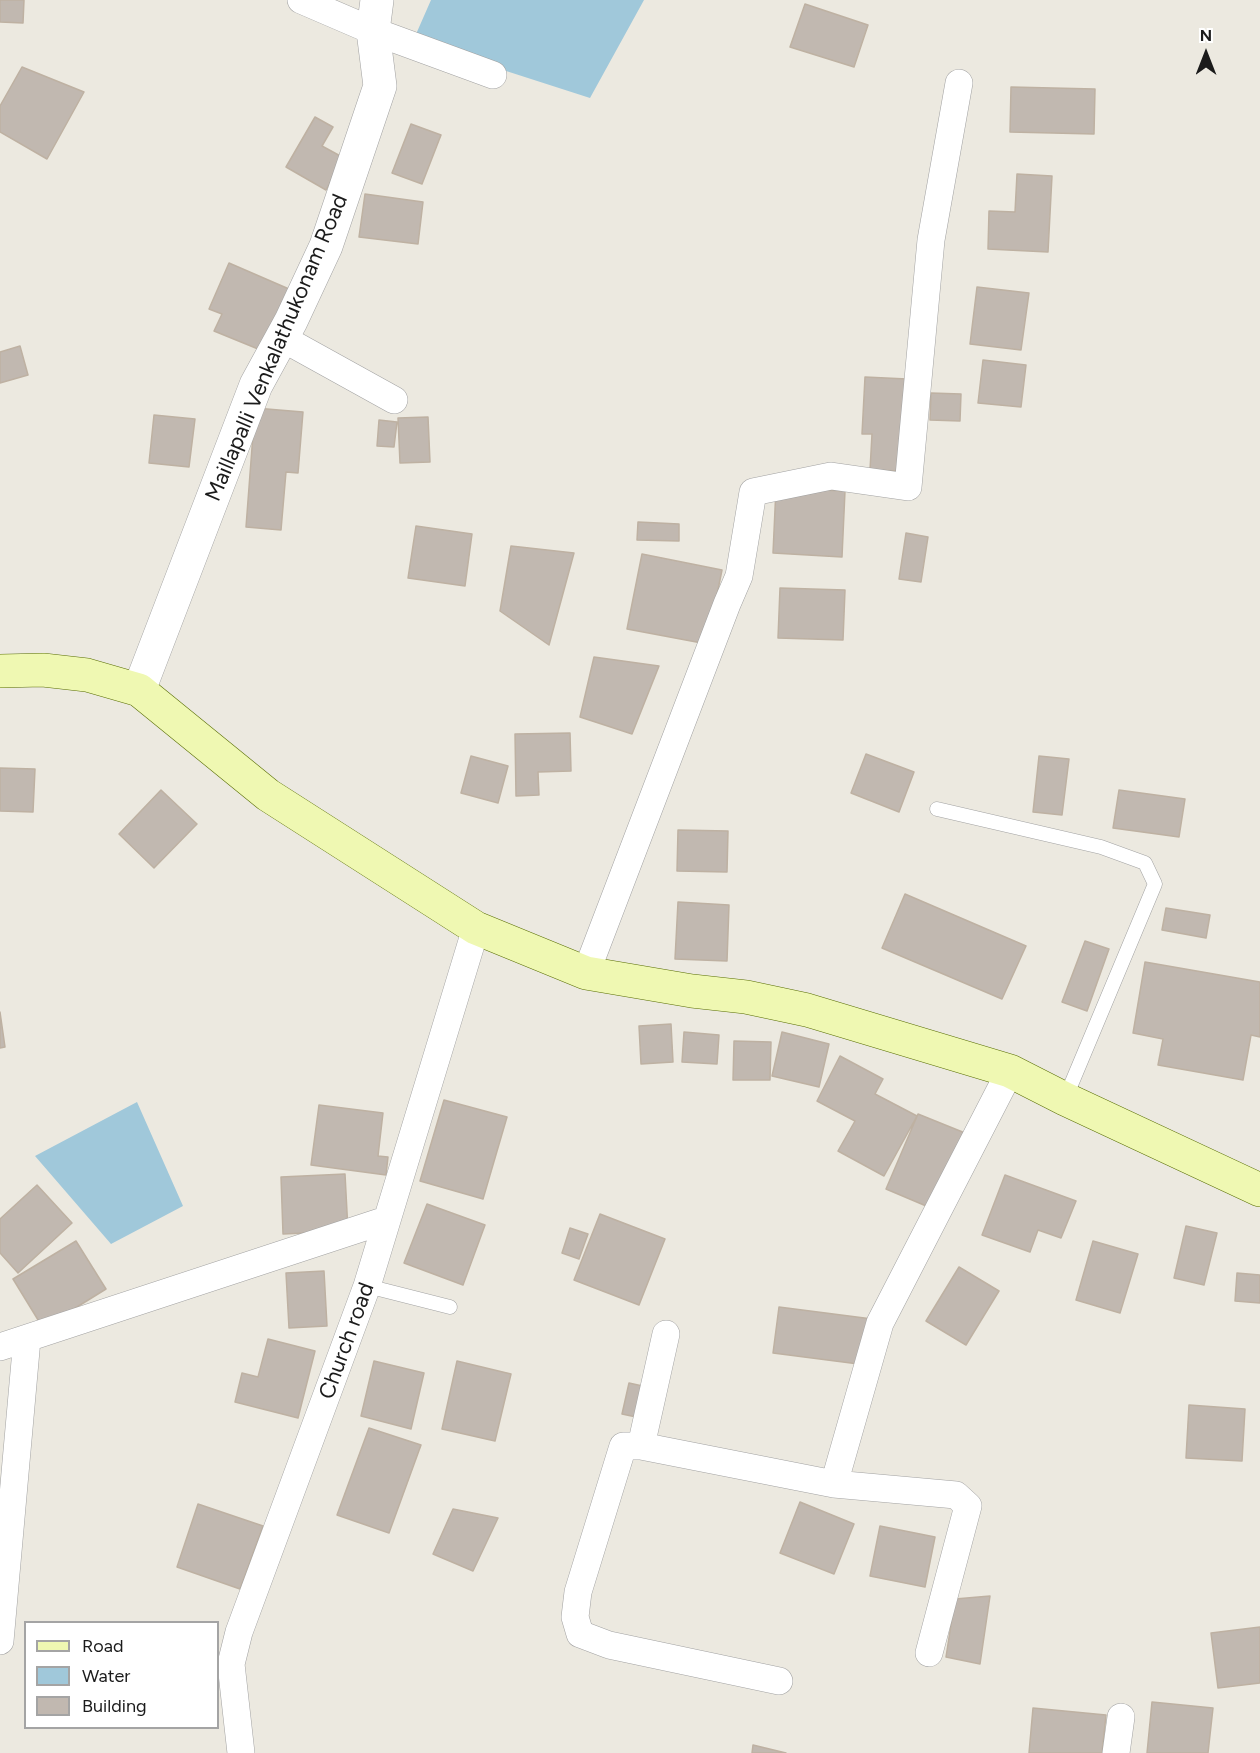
<!DOCTYPE html>
<style>
body{margin:0}
#map{position:relative;width:1260px;height:1753px;overflow:hidden;background:#ece9e0;font-family:Figtree,sans-serif}
canvas{display:block}
.legend{position:absolute;left:24px;top:1621px;width:195px;height:108px;box-sizing:border-box;background:#fff;border:2px solid #a4a4a4;margin:0;padding:8px 10px;list-style:none;font-size:18px;color:#1b1b1b}
.legend li{display:flex;align-items:center;gap:12px;height:30px}
.legend b{width:30px;border:2px solid #a4a4a4}
.north{position:absolute;left:1176px;top:24px;width:60px;height:60px;-webkit-text-stroke:4px #fff;paint-order:stroke;rotate:0deg;font-size:16px;font-weight:700;line-height:24px;text-align:center;color:#1b1b1b}
.north::after{content:'';display:block;margin:auto;width:21px;height:27px;background:#1b1b1b;clip-path:polygon(50% 0,100% 100%,50% 72%,0 100%)}
</style>
<div id="map">
<canvas width="1260" height="1753"></canvas>
<ul class="legend">
<li><b style="height:8px;background:#eff8b2"></b>Road</li>
<li><b style="height:16px;background:#a0c8da"></b>Water</li>
<li><b style="height:16px;background:#c1b8b0"></b>Building</li>
</ul>
<div class="north">N</div>
</div>
<script>
const context = document.querySelector('canvas').getContext('2d');
context.lineJoin = 'round';
function paint(path, color) {
  context.fillStyle = color;
  context.fill(path, 'evenodd');
}
function strokePath(path, color, width, dash) {
  context.strokeStyle = color;
  context.lineWidth = width;
  context.lineCap = dash ? 'butt' : 'round';
  context.setLineDash(dash || []);
  context.stroke(path);
}
function label(font, color, halo, rows, align = 'center') {
  context.font = font + ' Figtree,sans-serif';
  context.lineWidth = 5;
  context.setLineDash([]);
  context.textBaseline = 'middle';
  context.strokeStyle = halo;
  context.fillStyle = color;
  for (const [text, x, y, turn = 0] of rows) {
    context.save();
    context.translate(x, y);
    context.rotate((+turn || 0) * Math.PI / 180);
    context.textAlign = isNaN(turn) ? turn : align;
    if (halo) context.strokeText(text, 0, 0);
    context.fillText(text, 0, 0);
    context.restore();
  }
}
const water = new Path2D(`
 M431,0H644L590,98L413,41Z
 M137,1102L183,1206L111,1244L35,1156Z`);
const building = new Path2D(`
 M0,0H24L23,23L0,22Z
 M805,4L868,25L854,67L790,47Z
 M22,67L84,92L47,159L0,132V106Z
 M1011,87L1095,89L1094,134L1010,132Z
 M315,117L333,127L322,146L344,158L326,190L286,167Z
 M411,124L441,135L422,184L392,173Z
 M1017,174L1052,176L1048,252L988,249L989,211L1015,212Z
 M365,194L423,202L418,244L359,237Z
 M229,263L289,289L263,351L214,331L222,314L209,309Z
 M977,287L1029,293L1021,350L970,344Z
 M20,346L28,375L0,383V352Z
 M983,360L1026,365L1021,407L978,403Z
 M865,377L907,379L903,471L870,470L872,434H862Z
 M931,393L961,394L960,421L930,420Z
 M255,408L303,412L298,473L286,472L281,530L246,527Z
 M154,415L195,419L189,467L149,463Z
 M428,417L430,462L400,463L398,418Z
 M379,420L397,422L394,447L377,446Z
 M776,488L845,491L842,557L773,553Z
 M638,522L679,524V541L637,540Z
 M416,526L472,534L465,586L408,578Z
 M906,533L928,537L921,582L899,579Z
 M511,546L574,553L549,645L500,611Z
 M642,554L722,570L707,644L627,629Z
 M780,588L845,590L843,640L778,638Z
 M594,657L659,666L632,734L580,717Z
 M570,733L571,771L538,772L539,795L516,796L515,734Z
 M866,754L914,772L899,812L851,793Z
 M471,756L508,766L498,803L461,793Z
 M1039,756L1069,759L1062,815L1033,812Z
 M0,768L35,769L33,812L0,811Z
 M161,790L197,824L154,868L119,834Z
 M1119,790L1185,799L1179,837L1113,828Z
 M678,830L728,831L727,872L677,871Z
 M905,894L1026,946L1002,999L882,948Z
 M678,902L729,905L727,961L675,959Z
 M1166,908L1210,915L1206,938L1162,930Z
 M1085,941L1109,949L1087,1011L1062,1002Z
 M1145,962L1260,982V1037L1251,1035L1243,1080L1158,1065L1163,1039L1133,1033Z
 M0,1012L5,1047L0,1048Z
 M671,1024L673,1062L641,1064L639,1026Z
 M684,1032L719,1035L717,1064L682,1062Z
 M782,1032L829,1044L819,1087L772,1076Z
 M734,1041L771,1042L770,1080H733Z
 M840,1056L883,1079L875,1094L917,1116L884,1176L838,1151L855,1121L817,1101Z
 M444,1100L507,1117L483,1199L420,1181Z
 M319,1105L383,1113L378,1156L388,1157L386,1175L311,1165Z
 M918,1114L970,1135L938,1211L886,1189Z
 M345,1174L348,1231L283,1234L281,1177Z
 M1005,1175L1076,1201L1061,1238L1038,1230L1030,1252L982,1235Z
 M37,1185L72,1223L18,1273L0,1253V1219Z
 M427,1204L485,1225L463,1285L404,1263Z
 M600,1214L665,1239L639,1305L574,1280Z
 M1186,1226L1217,1233L1204,1285L1174,1278Z
 M570,1228L588,1234L579,1259L562,1253Z
 M76,1241L106,1289L43,1328L13,1279Z
 M1093,1241L1138,1254L1120,1313L1076,1300Z
 M959,1267L999,1291L966,1345L926,1321Z
 M324,1271L327,1326L289,1328L286,1273Z
 M1237,1273L1260,1275V1303L1235,1301Z
 M779,1307L880,1320L874,1366L773,1353Z
 M268,1339L315,1351L298,1418L235,1402L242,1373L258,1377Z
 M374,1361L424,1373L411,1429L361,1416Z
 M457,1361L511,1374L495,1441L442,1429Z
 M629,1383L656,1389L650,1420L622,1414Z
 M1189,1405L1245,1409L1242,1461L1186,1458Z
 M369,1428L421,1445L389,1533L337,1515Z
 M800,1502L854,1524L834,1574L780,1553Z
 M198,1504L263,1526L240,1589L177,1567Z
 M453,1509L498,1518L473,1571L433,1554Z
 M880,1526L935,1537L925,1587L870,1576Z
 M990,1596L980,1664L946,1657L955,1599Z
 M1260,1627V1683L1218,1688L1211,1633Z
 M1152,1702L1213,1708L1208,1753H1147Z
 M1033,1708L1106,1715L1102,1753H1029Z
 M753,1745L786,1753H752Z`);
const service = new Path2D(`
 M937,809L1101,847L1145,863L1155,884L1065,1099
 M367,1286L450,1307`);
const minor = new Path2D(`
 M301,0L373,31L493,75
 M282,338L394,400
 M586,973L727,604L739,576L753,492L831,476L908,487L931,240L959,83
 M666,1334L641,1446L834,1484L956,1495L968,1506L929,1653
 M0,1347L386,1220
 M641,1446H623L578,1592L575,1617L580,1634L609,1645L779,1681
 M834,1484L880,1323L1010,1071
 M0,1641L27,1339
 M241,1753L231,1664L239,1632L367,1286L476,928
 M1116,1753L1121,1717`);
const tertiary = new Path2D(`
 M139,690L256,385L291,321L326,246L380,86L373,31L377,0`);
const secondary = new Path2D(`
 M0,671L43,670L87,675L139,690L268,795L476,928L586,973L692,991L746,997L807,1010L1010,1071L1065,1099L1260,1190`);
const streetNames = [
 ["Maillapalli Venkalathukonam Road",277,348,-67],
 ["Church road",347,1341,-70]
];
paint(water, '#a0c8da');
paint(building, '#c1b8b0');
strokePath(building, '#beb1a2', 1.5);
strokePath(service, '#a2a2a2', 15);
strokePath(minor, '#a2a2a2', 28);
strokePath(tertiary, '#a2a2a2', 34);
strokePath(secondary, '#596e05', 34);
strokePath(service, '#fff', 14);
strokePath(minor, '#fff', 27);
strokePath(tertiary, '#fff', 33);
strokePath(secondary, '#eff8b2', 33);
label('22px', '#1b1b1b', '#fff', streetNames);
</script>
